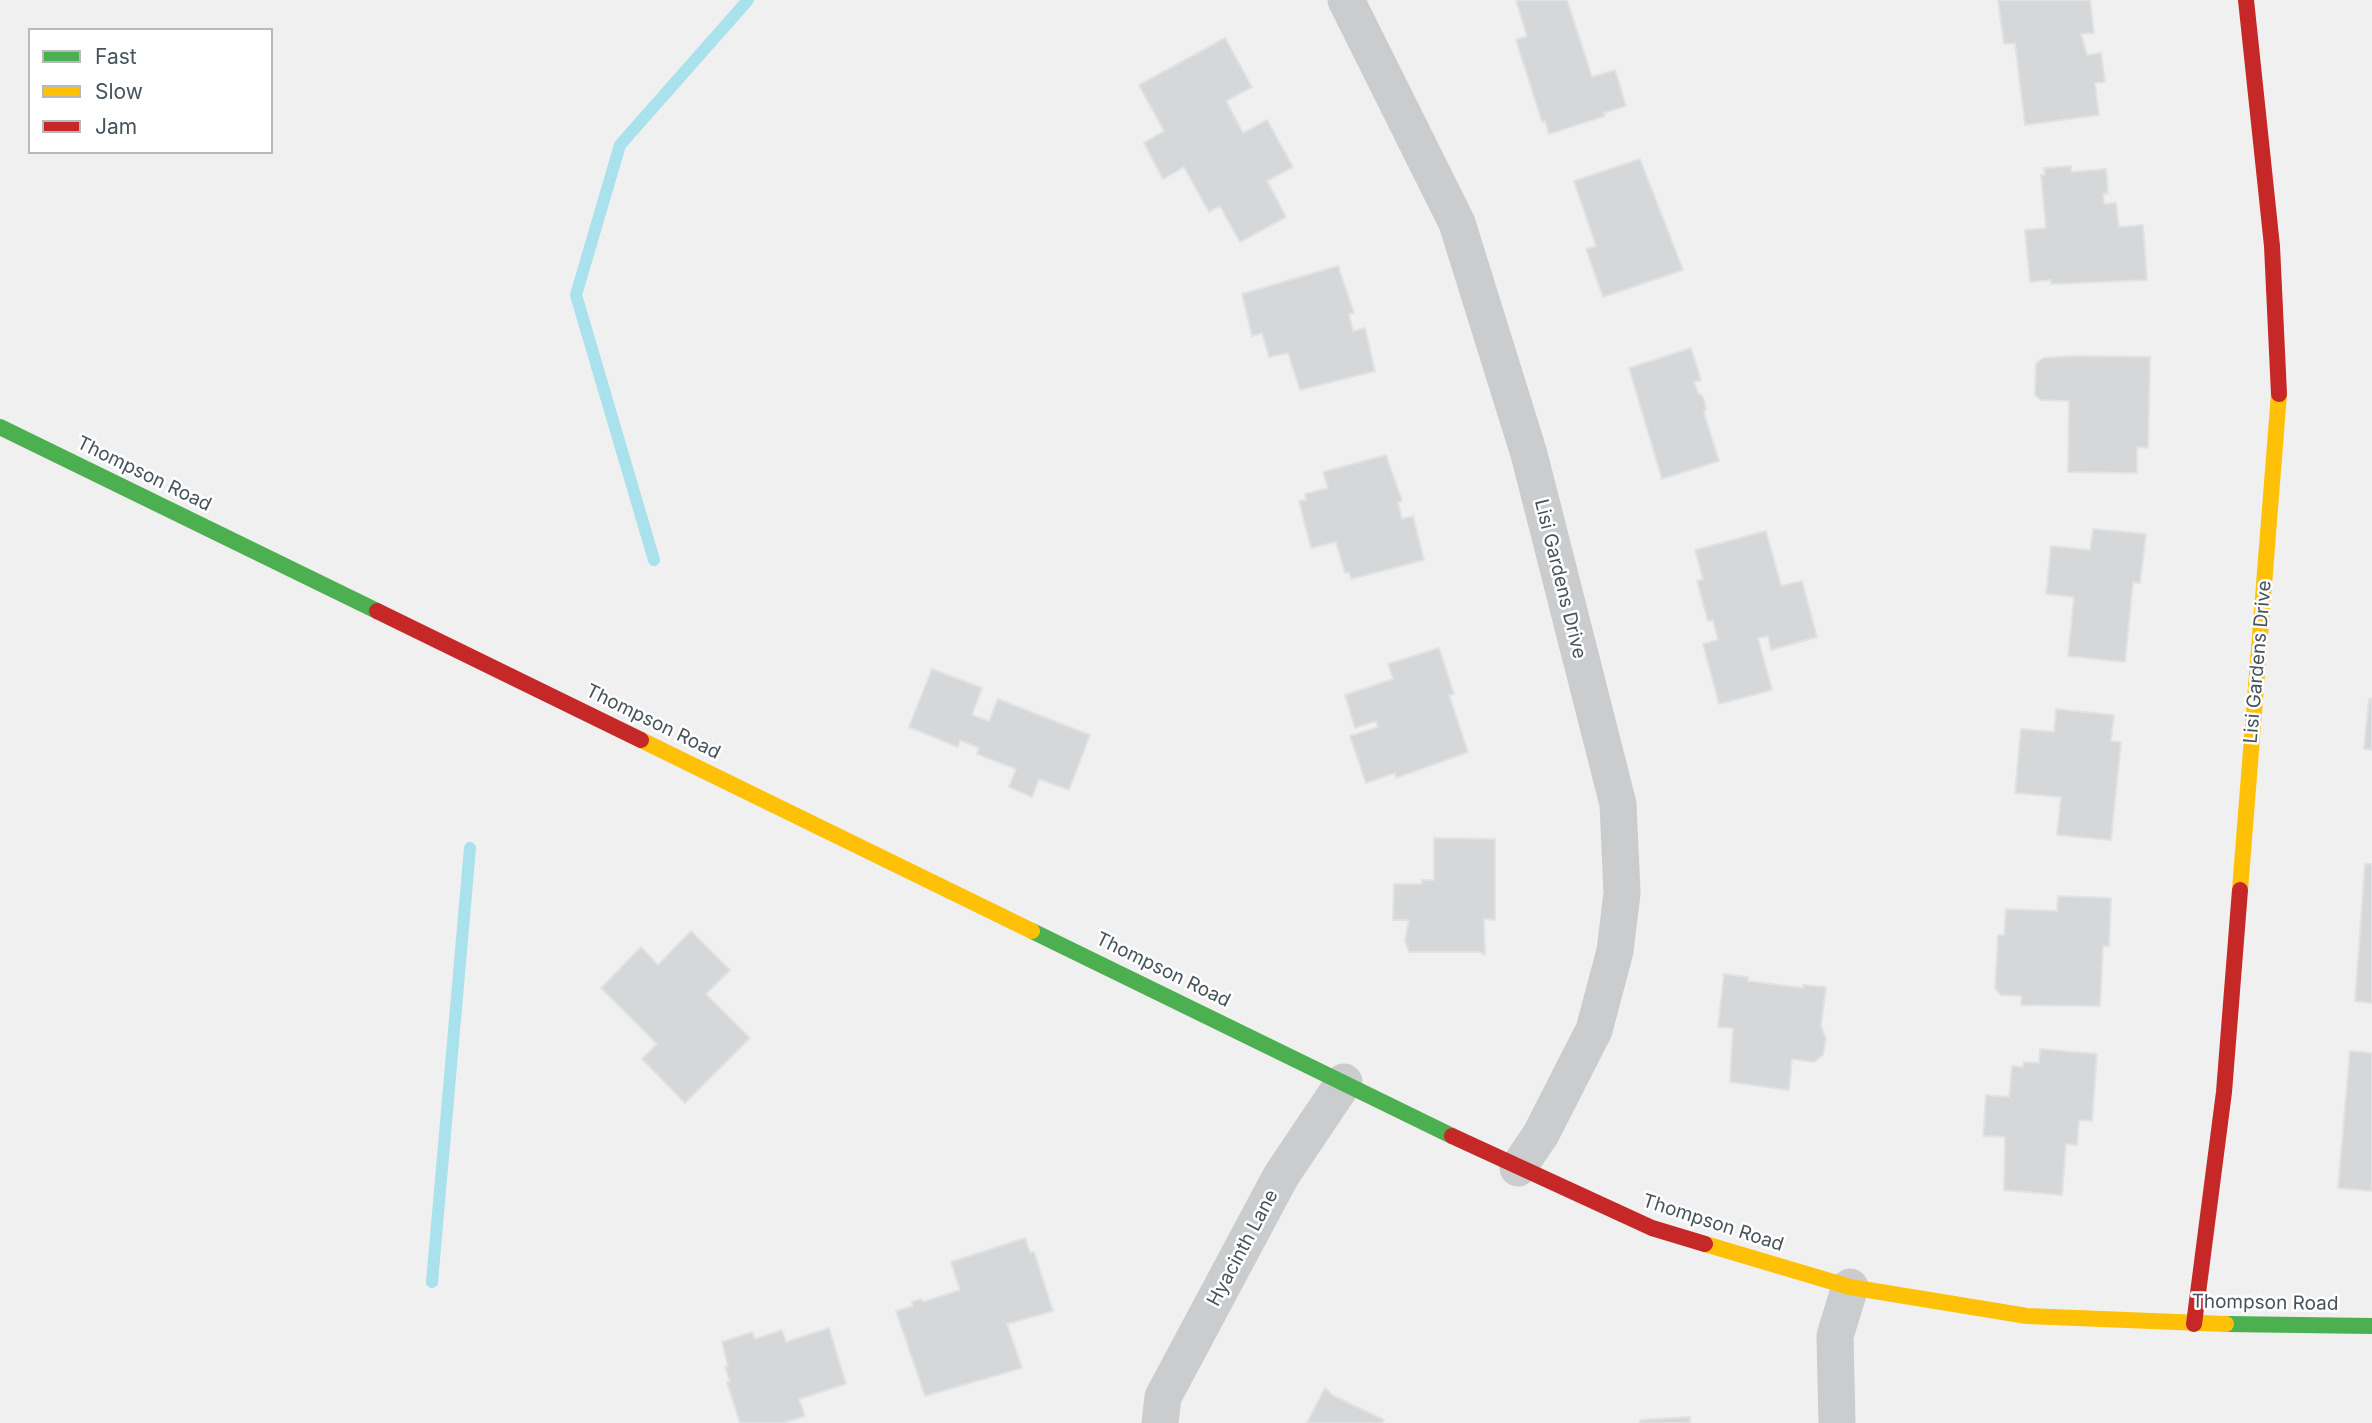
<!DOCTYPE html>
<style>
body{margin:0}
#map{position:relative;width:2372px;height:1423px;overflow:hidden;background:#f0f0f0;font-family:Inter,sans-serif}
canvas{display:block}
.legend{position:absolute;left:28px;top:28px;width:245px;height:126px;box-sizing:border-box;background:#fff;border:2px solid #b5babe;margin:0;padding:9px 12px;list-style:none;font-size:21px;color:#47535c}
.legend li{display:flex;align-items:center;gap:14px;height:35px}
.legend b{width:35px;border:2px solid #b5babe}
</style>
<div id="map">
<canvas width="2372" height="1423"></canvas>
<ul class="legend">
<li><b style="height:9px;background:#4caf50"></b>Fast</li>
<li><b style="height:9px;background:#ffc107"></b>Slow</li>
<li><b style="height:9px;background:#c62828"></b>Jam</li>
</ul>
</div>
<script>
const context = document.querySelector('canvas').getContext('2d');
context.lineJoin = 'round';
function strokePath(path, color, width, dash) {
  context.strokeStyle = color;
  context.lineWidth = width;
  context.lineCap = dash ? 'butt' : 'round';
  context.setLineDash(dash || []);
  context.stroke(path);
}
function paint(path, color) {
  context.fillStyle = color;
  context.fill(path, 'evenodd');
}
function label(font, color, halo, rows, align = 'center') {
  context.font = font + ' Inter,sans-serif';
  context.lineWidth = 5;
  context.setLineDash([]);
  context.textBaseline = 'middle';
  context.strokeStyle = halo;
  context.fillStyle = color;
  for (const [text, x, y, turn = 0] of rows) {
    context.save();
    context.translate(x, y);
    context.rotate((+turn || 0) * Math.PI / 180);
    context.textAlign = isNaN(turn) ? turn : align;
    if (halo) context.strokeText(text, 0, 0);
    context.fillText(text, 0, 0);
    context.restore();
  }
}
const stream = new Path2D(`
 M654,560L576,295L620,145L748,0
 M432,1282L470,848`);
const building = new Path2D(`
 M1516,0H1567L1592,77L1615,70L1626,106L1604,113L1605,116L1549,134L1545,121L1542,122L1516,40L1527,36Z
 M1998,0H2090L2094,33L2081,34L2087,55L2101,53L2105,82L2095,83L2099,115L2025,125L2015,43L2004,44Z
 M1225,38L1252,87L1226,101L1243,133L1267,120L1293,167L1267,181L1286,217L1240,242L1220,206L1209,212L1184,167L1163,179L1144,143L1164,131L1139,85Z
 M1640,159L1683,270L1603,297L1586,249L1596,246L1574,181Z
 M2071,166V172L2106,169L2108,193L2103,194L2104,204L2116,203L2119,227L2143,225L2147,280L2051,284V280L2030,282L2025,230L2046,228L2041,175H2045L2044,168Z
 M1338,266L1354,313L1349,314L1353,331L1365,328L1375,371L1300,390L1288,353L1269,357L1262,333L1252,336L1242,294Z
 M1691,348L1701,380L1694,382L1698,393L1703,397L1706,408L1704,413L1719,461L1662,479L1629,368Z
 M2073,356L2150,357L2148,448L2137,447V473L2068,472L2069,401L2041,400L2035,395L2036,364L2043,358Z
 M1386,455L1402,501L1398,502L1402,519L1413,516L1424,560L1351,579L1349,572L1345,573L1336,542L1311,548L1299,501L1306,500L1305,494L1328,488L1323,472Z
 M2093,529L2146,534L2140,583L2133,582L2125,662L2068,656L2074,597L2046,594L2051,546L2090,550Z
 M1766,531L1781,586L1802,581L1817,637L1771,650L1768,636L1758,638L1772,690L1719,704L1703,644L1718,640L1713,620L1708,621L1697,581L1703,579L1695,550Z
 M1439,648L1454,694L1449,695L1468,752L1396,778L1395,773L1366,783L1350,736L1378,727L1376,721L1355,728L1345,695L1393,679L1388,664Z
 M932,669L982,688L972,715L989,721L998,699L1090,735L1069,790L1039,779L1032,797L1009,787L1016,769L977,754L979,748L960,740L958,747L909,727Z
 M2369,699H2372V750L2364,749Z
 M2056,709L2114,715L2111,741L2121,742L2111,840L2057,835L2061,797L2015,793L2021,729L2054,732Z
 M1434,838L1495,839V920L1484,919L1485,955L1480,952H1409L1405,941L1409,920H1393L1394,884H1422V880H1434Z
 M2365,864H2372V1003L2355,1001Z
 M2058,896L2111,898L2109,946H2103L2100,1006L2021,1005L2022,996L2001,995L1995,988L1998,935H2004L2006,909L2057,911Z
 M691,931L730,970L706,994L750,1038L685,1103L642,1059L657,1044L601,988L641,947L658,965Z
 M1724,974L1748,977V981L1803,988V985L1826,987L1821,1026L1826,1038L1823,1055L1814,1062L1792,1059L1789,1090L1730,1082L1733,1028L1718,1027Z
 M2040,1049L2097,1054L2092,1121L2079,1120L2077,1145L2066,1144L2062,1195L2004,1190L2005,1137L1983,1136L1986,1095L2009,1097L2012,1066L2023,1067L2024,1062L2039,1063Z
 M2350,1051L2372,1053V1191L2338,1188Z
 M1025,1238L1030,1253L1034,1252L1053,1311L1007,1324L1022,1368L925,1396L896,1311L913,1306L912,1302L921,1299L923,1302L960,1290L951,1262Z
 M829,1328L846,1384L799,1399L805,1416L783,1423H740L727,1382L730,1381L725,1367L728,1366L722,1342L752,1332L755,1339L782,1330L786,1342Z
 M1325,1388L1332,1395L1384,1420L1382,1423H1307Z
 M1690,1417V1423H1640V1420Z`);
const street = new Path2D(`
 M1346,0L1457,223L1529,454L1618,804L1622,893L1615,951L1594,1030L1541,1134L1518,1168
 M1160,1423L1163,1397L1281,1176L1344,1082
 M1837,1423L1835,1336L1850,1287`);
const fast = new Path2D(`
 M0,427L377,611
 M1032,931L1452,1136
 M2226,1324L2372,1326`);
const slow = new Path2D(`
 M641,740L1032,931
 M2240,890L2279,394
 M1705,1244L1850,1287L2027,1316L2226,1324`);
const jam = new Path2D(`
 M2246,0L2272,246L2279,394
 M377,611L641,740
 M1452,1136L1652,1228L1705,1244
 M2194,1324L2224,1092L2240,890`);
const streetNames = [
 ["Thompson Road",144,474,26],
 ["Lisi Gardens Drive",1560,579,76],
 ["Lisi Gardens Drive",2258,662,-85],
 ["Thompson Road",653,722,26],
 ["Thompson Road",1163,970,26],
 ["Thompson Road",1713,1223,18],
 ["Hyacinth Lane",1243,1248,-62],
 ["Thompson Road",2265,1303,1]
];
strokePath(stream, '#a9e1ec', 12);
paint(building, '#d6d7d8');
strokePath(building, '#e1e2e3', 2);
strokePath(street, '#caccce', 37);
strokePath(fast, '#4caf50', 16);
strokePath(slow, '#ffc107', 16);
strokePath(jam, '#c62828', 16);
label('19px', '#47535c', '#fff', streetNames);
</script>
